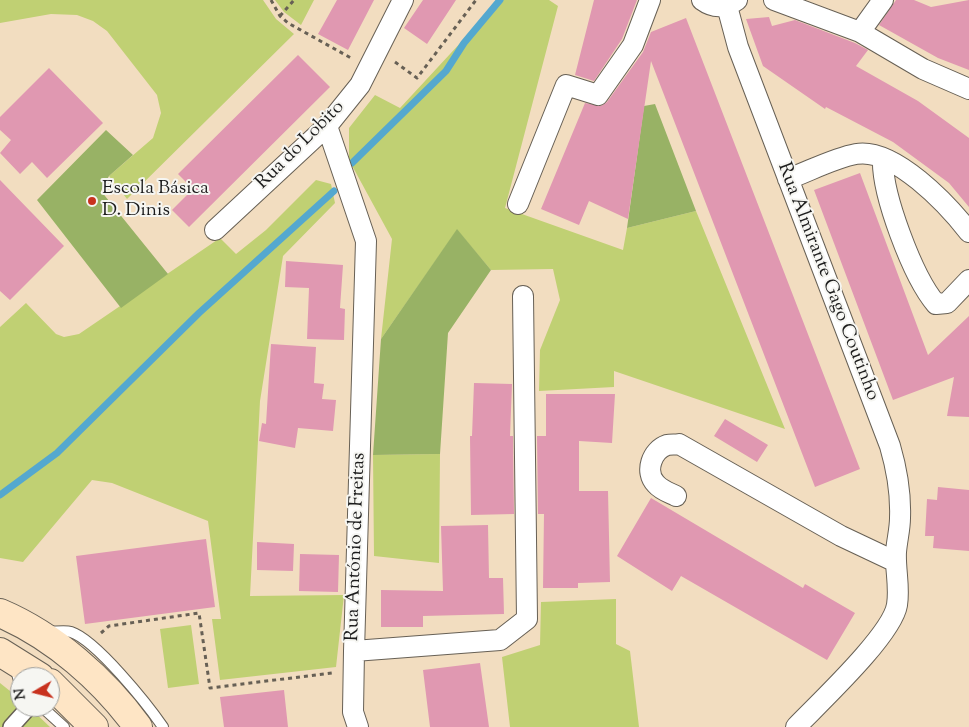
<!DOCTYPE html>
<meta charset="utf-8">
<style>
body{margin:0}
#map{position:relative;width:969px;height:727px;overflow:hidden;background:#f2ddc0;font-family:"Sorts Mill Goudy",serif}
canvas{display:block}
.north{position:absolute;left:10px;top:667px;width:50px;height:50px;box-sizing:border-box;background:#f6f6f2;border:1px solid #9f9f9c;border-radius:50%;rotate:262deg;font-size:14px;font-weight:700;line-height:20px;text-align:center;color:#1c1c1c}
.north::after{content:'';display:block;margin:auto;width:18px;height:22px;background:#c8321e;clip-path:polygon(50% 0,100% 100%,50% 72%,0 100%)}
</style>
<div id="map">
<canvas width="969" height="727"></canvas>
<div class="north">N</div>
</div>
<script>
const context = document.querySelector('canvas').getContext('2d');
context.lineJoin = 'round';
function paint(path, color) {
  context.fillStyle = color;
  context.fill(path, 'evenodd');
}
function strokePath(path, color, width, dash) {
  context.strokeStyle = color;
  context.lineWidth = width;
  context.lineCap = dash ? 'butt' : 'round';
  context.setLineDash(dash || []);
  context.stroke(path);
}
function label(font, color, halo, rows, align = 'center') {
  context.font = font + ' "Sorts Mill Goudy",serif';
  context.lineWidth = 4;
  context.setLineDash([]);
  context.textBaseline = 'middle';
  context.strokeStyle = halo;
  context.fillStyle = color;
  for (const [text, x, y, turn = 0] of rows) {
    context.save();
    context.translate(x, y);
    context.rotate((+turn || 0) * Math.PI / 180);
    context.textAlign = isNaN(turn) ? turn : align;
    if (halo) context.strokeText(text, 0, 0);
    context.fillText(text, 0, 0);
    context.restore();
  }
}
const green = new Path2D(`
 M0,0H263L276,19L294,34L127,199L109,176L153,138L161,113L157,95L107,31L93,21L77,15L51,14L0,23Z
 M275,0H314L301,25L284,12Z
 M500,0H549L558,6L505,208L623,250L627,228L696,211L785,429L614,371V387L539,391L540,350L560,300L553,269L491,270L457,230L381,339L392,239L349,160V128L375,95L400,108Z
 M316,180L331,184L335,203L283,256L260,401L250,596L344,595L336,667L220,680L212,619H221L208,521L112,483L92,480L23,562L0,558V327L26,303L56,334L64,337L79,334L220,238L236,254L266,230Z
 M440,454L439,563L374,556L373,455Z
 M616,599V644L630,651L639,727H510L502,657L540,645L541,602Z
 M191,625L199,684L168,688L160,629Z
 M0,683L20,699V707H29L50,727H0Z`);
const forest = new Path2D(`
 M655,104L696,211L627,228L644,106Z
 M106,130L133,155L109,176L101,191L168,274L121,308L37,200Z
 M457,229L491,270L448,333L440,454L373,455L381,339Z`);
const stream = new Path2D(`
 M352,163L446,71L464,43L500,0
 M0,495L57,453L199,313L334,191`);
const building = new Path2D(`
 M337,0H374L348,50L318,34Z
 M423,0H456L427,44L404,28Z
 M594,0H637L622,39L594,81L575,75Z
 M896,0H914L931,7L969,0V70L938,58L879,25Z
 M769,17L772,26L795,20L855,43L868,50L856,66L918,101L969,138V207L949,183L893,142L826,107L825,109L763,66L746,19Z
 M686,18L860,469L815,487L651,61L628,219L589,201L579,225L541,209L585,103L601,106L607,102L643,52L651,32Z
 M298,55L330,87L189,227L172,210L193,189L178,174Z
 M49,68L103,123L47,178L32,162L20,174L0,153L11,140L0,130V117Z
 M860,173L928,355L969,316V417L947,416L954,377L893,400L814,190Z
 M0,180L64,246L10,300L0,291Z
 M286,261L343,265L340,308L345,309L344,340L307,339L309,288L285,287Z
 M271,344L316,347L314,383L324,384L322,399L336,400L333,431L298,428L295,448L259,441L262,423L266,424Z
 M474,383L512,384L510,436H513L514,514L471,515L470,436H472Z
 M546,394H615L612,443L579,441V491H608L610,582L578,583V588H543L544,514H538L537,436H546Z
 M725,419L768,445L757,462L714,436Z
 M938,487L969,490V551L933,548L934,536H925L927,499L937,500Z
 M651,498L803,588L805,584L855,613L827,660L681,576L672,591L617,556Z
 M488,525L489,578H503L504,614L423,616V627H381V590L443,591L441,526Z
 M206,539L215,607L85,624L76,556Z
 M257,542L294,544L293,571L257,570Z
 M300,554L339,555L338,592L299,591Z
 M480,663L489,727H430L423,670Z
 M284,690L288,727H224L220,697Z`);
const path = new Path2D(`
 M271,0L280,16L288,23L351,58
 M280,16L294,0
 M395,62L417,78L476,0
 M101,633L109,626L199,613L210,688L332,673`);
const service = new Path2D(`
 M48,632C55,632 65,630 71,632C96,640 148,705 163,727
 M15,666L20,685
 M42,707L64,727`);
const pedestrian = new Path2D(`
 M11,727L29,707`);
const minor = new Path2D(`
 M702,0C713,8 725,9 737,0
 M774,0L860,32L923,69L969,89
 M727,6L738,47L890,446C897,470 901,493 900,518C900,529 897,540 896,552C895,569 900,587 897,605C892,635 820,702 796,727
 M860,32L883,0
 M327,126L366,241L354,651L353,712L358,727
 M883,158C881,193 913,277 936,304L947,303L969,280
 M788,179C810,171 834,158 856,154C894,147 948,205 969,232
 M518,204L566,85L598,95L633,45L650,0
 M215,230L327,126L360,85L403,0
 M676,496C670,493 661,490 656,484C644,472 652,450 667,445C671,444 676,445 679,444L841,536L896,562
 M354,651L500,640L527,619L523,296`);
const secondary = new Path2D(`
 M0,613C54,636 104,680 138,727
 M0,652L40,677
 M50,683L94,727`);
const markers = [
 [92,201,5,"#c8321e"]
];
const streetNames = [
 ["Rua do Lobito",301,146,-45],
 ["Rua Almirante Gago Coutinho",827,282,69],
 ["Rua António de Freitas",357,547,-88]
];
const poiNames = [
 ["Escola Básica",102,190],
 ["D. Dinis",102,212]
];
paint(green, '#c0d073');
paint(forest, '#98b265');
strokePath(stream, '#54a8cf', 7);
paint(building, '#e098b1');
strokePath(service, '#676055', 12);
strokePath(pedestrian, '#676055', 18);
strokePath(minor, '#676055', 22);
strokePath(secondary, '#676055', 30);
strokePath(path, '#676055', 3, [4, 4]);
strokePath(service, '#fff', 10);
strokePath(pedestrian, '#fff', 15);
strokePath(minor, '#fff', 20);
strokePath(secondary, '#fee5c5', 28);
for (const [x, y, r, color] of markers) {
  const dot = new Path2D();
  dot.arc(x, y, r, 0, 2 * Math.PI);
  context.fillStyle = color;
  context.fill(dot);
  strokePath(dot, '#f6f6f2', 2);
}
label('19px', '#1c1c1c', '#f6f6f2', streetNames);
label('19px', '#1c1c1c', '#f6f6f2', poiNames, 'left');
</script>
